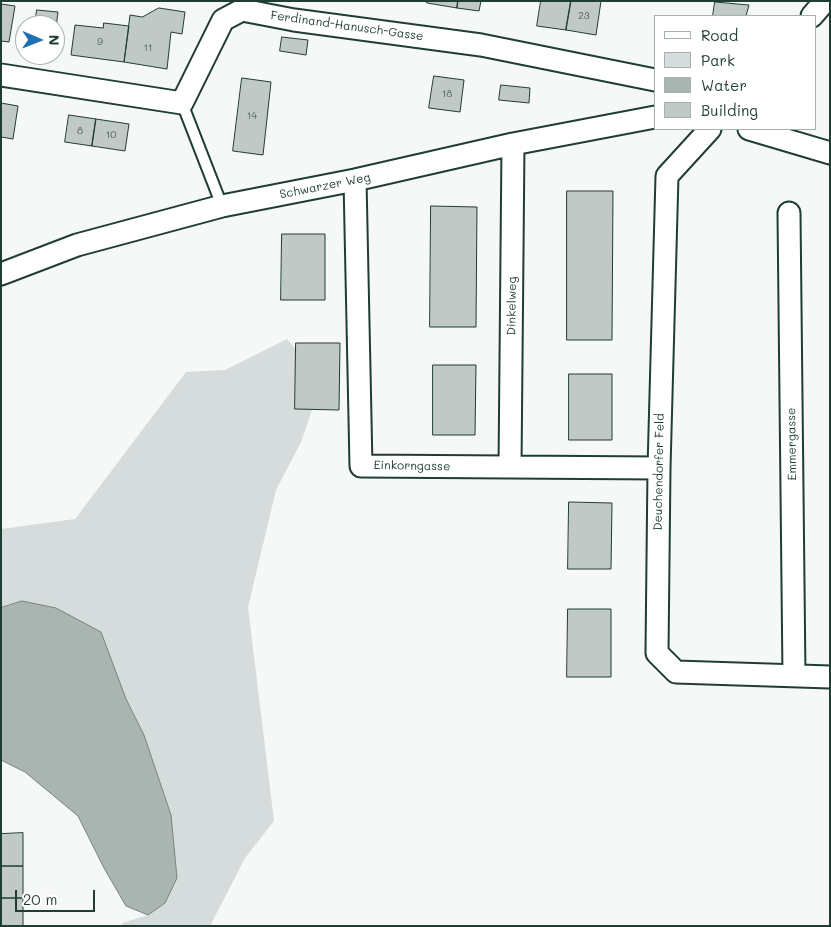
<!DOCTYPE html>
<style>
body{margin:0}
#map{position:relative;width:831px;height:927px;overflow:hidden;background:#f6f7f7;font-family:Mali,sans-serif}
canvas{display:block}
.frame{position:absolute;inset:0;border:2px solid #1f3d34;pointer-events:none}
.legend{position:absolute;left:654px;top:15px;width:162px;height:115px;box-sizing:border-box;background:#fff;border:1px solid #a5b1ae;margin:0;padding:6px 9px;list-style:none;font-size:15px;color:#1f3d34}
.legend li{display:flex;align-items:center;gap:10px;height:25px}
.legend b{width:25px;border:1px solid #a5b1ae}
.north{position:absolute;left:15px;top:15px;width:50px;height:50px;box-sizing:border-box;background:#fff;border:1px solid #a5b1ae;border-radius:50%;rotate:91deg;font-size:14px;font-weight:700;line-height:20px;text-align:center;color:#1f3d34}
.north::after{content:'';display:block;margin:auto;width:18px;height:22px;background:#1f6fb2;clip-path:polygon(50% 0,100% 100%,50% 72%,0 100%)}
.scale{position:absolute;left:15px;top:890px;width:80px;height:22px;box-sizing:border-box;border:2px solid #1f3d34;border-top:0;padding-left:6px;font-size:15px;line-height:18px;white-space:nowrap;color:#1f3d34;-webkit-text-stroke:4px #fff;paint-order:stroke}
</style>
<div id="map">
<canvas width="831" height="927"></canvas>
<div class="frame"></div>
<ul class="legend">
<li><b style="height:6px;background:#fff"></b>Road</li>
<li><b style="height:14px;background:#d6dcdb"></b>Park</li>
<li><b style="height:14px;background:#aab5b1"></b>Water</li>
<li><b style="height:14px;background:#c0c9c6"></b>Building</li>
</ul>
<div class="north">N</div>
<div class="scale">20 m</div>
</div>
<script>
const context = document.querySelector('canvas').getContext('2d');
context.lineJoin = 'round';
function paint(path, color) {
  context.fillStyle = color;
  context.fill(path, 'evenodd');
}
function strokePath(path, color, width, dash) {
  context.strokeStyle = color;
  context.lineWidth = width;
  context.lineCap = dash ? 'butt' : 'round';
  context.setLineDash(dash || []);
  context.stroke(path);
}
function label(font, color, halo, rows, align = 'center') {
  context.font = font + ' Mali,sans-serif';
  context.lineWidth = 4;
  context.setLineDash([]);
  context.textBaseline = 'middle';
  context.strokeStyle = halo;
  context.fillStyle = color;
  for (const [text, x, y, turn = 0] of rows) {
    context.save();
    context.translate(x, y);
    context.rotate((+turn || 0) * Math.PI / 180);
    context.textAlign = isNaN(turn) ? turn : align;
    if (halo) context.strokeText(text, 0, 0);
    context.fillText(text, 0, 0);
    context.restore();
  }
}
const green = new Path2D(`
 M287,339L322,381L301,442L276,490L248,607L274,821L245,858L210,926H122V923L148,915L171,815L144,735L126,699L22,601L1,608V529L75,519L186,372L225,370Z`);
const water = new Path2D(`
 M22,601L56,608L101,632L126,699L144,735L171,815L177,878L165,903L148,915L126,906L104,868L78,816L25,772L1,760V608Z`);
const building = new Path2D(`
 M427,1H458L457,8L427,3Z
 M458,1H481L479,11L457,8Z
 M541,1H571L566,30L537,26Z
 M571,1H601L596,35L566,30Z
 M715,2L749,5L746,16H713Z
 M1,4L15,6L9,42L1,41Z
 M159,8L185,12L182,34L171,32L167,69L124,62L130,15L142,17Z
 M37,10L58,12L55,36V25H35Z
 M104,23L129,26L124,62L71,55L75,25L103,28Z
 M282,37L308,40L306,55L280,51Z
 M434,76L464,80L460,112L429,108Z
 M242,78L271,82L263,155L233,151Z
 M501,85L530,88L529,103L499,100Z
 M1,103L18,106L13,139L1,137Z
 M69,115L96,119L92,146L65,142Z
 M96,119L129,124L125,151L92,146Z
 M567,191H613L612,340H567Z
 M431,206L477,207L476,327H430Z
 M282,234H325V300H281Z
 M296,343H340L339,410L295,409Z
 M433,365H476L475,435H433Z
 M569,374H612V440H569Z
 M569,502L612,503L611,569H568Z
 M568,609H611V677H567Z
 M23,833V866H1V834Z
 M1,866H23V898H1Z
 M1,898H23V926H1Z`);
const service = new Path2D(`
 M182,103L222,206`);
const minor = new Path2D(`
 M812,16L825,1
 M1,75L182,103L223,20L242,10L294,20L481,45L655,80
 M710,129L667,176L659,468L657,653L676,672L830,677
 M749,129L830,153
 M355,180L361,466L659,468
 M789,213L794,676
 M1,274L77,245L222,206L355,180L513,144L655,117
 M510,467L513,144`);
const numberNames = [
 ["23",584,16],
 ["9",100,42],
 ["11",148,48],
 ["18",447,94],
 ["14",252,116],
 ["8",80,131],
 ["10",111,135]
];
const streetNames = [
 ["Ferdinand-Hanusch-Gasse",347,26,8],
 ["Schwarzer Weg",325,186,-11],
 ["Dinkelweg",512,306,-89],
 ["Emmergasse",792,444,-91],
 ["Einkorngasse",412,466,1],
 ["Deuchendorfer Feld",659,472,-89]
];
paint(green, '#d6dcdb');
paint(water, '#aab5b1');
strokePath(water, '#72857f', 1);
paint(building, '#c0c9c6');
strokePath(building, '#1f3d34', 1);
strokePath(service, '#1f3d34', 14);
strokePath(minor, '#1f3d34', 25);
strokePath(service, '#fff', 10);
strokePath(minor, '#fff', 21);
label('10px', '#476058', null, numberNames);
label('12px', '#1f3d34', '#fff', streetNames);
</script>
